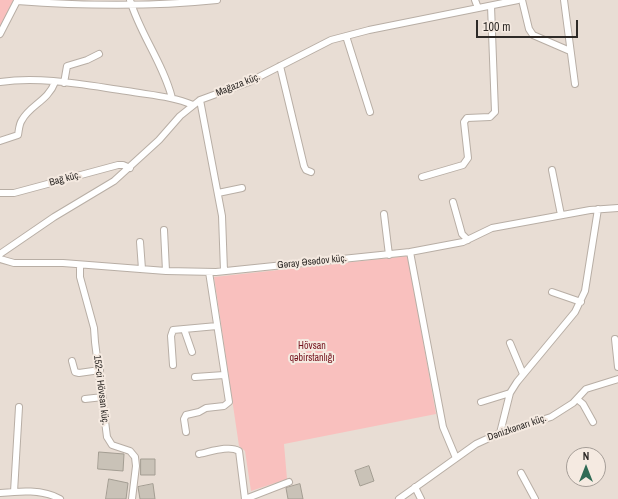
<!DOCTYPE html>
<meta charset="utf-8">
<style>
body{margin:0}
#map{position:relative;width:618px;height:499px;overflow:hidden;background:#e8ddd4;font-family:"Archivo Narrow",sans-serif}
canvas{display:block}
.north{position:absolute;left:566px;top:447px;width:40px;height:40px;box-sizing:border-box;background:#f5eae1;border:1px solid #a59d97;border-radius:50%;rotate:0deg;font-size:11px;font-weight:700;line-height:16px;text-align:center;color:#2e2a27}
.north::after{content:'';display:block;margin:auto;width:14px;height:18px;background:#306b55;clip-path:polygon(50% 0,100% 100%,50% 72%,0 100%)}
.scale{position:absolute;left:476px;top:20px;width:102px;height:18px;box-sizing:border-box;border:2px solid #2e2a27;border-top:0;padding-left:5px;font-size:12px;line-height:14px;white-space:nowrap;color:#2e2a27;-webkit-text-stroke:3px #f5eae1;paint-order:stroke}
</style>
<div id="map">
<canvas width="618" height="499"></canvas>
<div class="north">N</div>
<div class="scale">100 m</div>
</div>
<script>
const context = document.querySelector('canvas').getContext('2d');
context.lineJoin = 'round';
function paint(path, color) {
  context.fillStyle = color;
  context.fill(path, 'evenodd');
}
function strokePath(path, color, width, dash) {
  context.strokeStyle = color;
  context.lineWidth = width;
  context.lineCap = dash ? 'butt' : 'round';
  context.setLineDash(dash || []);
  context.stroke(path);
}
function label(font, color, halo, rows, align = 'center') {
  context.font = font + ' "Archivo Narrow",sans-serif';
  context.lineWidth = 4;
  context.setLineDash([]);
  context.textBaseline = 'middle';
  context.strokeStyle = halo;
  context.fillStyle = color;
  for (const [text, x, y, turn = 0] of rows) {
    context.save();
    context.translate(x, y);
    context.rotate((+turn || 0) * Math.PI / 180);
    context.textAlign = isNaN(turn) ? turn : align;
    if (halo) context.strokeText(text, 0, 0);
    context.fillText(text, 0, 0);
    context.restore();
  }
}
const green = new Path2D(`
 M0,0H14L11,9L0,30Z
 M408,256L436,414L284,444L287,479L251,491L245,451L239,446L214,277Z`);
const building = new Path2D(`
 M99,452L124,454L123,471L98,469Z
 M141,459H155V475H141Z
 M369,466L374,481L360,486L355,471Z
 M109,479L128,483L126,499H106Z
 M153,484L155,499H140L138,487Z
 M300,484L303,499H288L286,488Z`);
const street = new Path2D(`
 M130,0C140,34 163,63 172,98
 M475,0L478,8
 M522,0L529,29L533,35L570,51
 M564,0L575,84
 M0,34L17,1C85,6 149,7 217,0
 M346,36L370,112
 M280,66L304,166L306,170L311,172
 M0,82C42,76 85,85 127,91C149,95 172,96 193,105
 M64,83L67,66L87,60L99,54
 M200,100L222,216L224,271
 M0,141L18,135C19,130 19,124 22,120C30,105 48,101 55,82
 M552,170L561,215
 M422,177L463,165L468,158L464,122L467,118L490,117L495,112L491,6
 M0,193H14L118,165H123L130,168
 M218,193L242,188
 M453,202L462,234L468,240
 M384,214L389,255
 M164,230L166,271
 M140,242L142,269
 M410,252L443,427L456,458
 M0,254L54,217L114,181L159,140L180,116L200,100L249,82L331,40L369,30L518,0
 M0,259L14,263H63L166,271L216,272L410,252L463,242L492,228L590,210L618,208
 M80,265V277L94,328L95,342L107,437L112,445L130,451L135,457L136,466L132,499
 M552,292L581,302
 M184,329L192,352
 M615,339L618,367
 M510,343L523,374
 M72,361L75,372L79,373L100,370
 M173,365L171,336L173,330L217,326
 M195,377L224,375
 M85,399L103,397
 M577,399L583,404L593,422
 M481,402L510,393
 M186,432L184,419L186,415L199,412L206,408L224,406L229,402L209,272
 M500,433L510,393L517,382L575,312L585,291L598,209
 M199,454C210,452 229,445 239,451L245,499
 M521,473L535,499
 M415,487L421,499
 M14,492L19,407
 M0,493C19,491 43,489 60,499
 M245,499L289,482
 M399,499L476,444L500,433L551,417L573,403L586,389L618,379`);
const streetNames = [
 ["Mağaza küç.",238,85,-22],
 ["Bağ küç.",65,179,-15],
 ["Gəray Əsədov küç.",312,262,-6],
 ["152-ci Hövsan küç.",101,390,83],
 ["Dənizkənarı küç.",517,428,-19]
];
const parkNames = [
 ["Hövsan",312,346],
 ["qəbirstanlığı",312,358]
];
paint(green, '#f9c0be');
paint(building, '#c9c2b7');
strokePath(building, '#a39d92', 1);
strokePath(street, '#b8aea5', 8);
strokePath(street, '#fff', 6);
label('10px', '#2e2a27', '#f5eae1', streetNames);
label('10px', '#75151f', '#f5eae1', parkNames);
</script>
